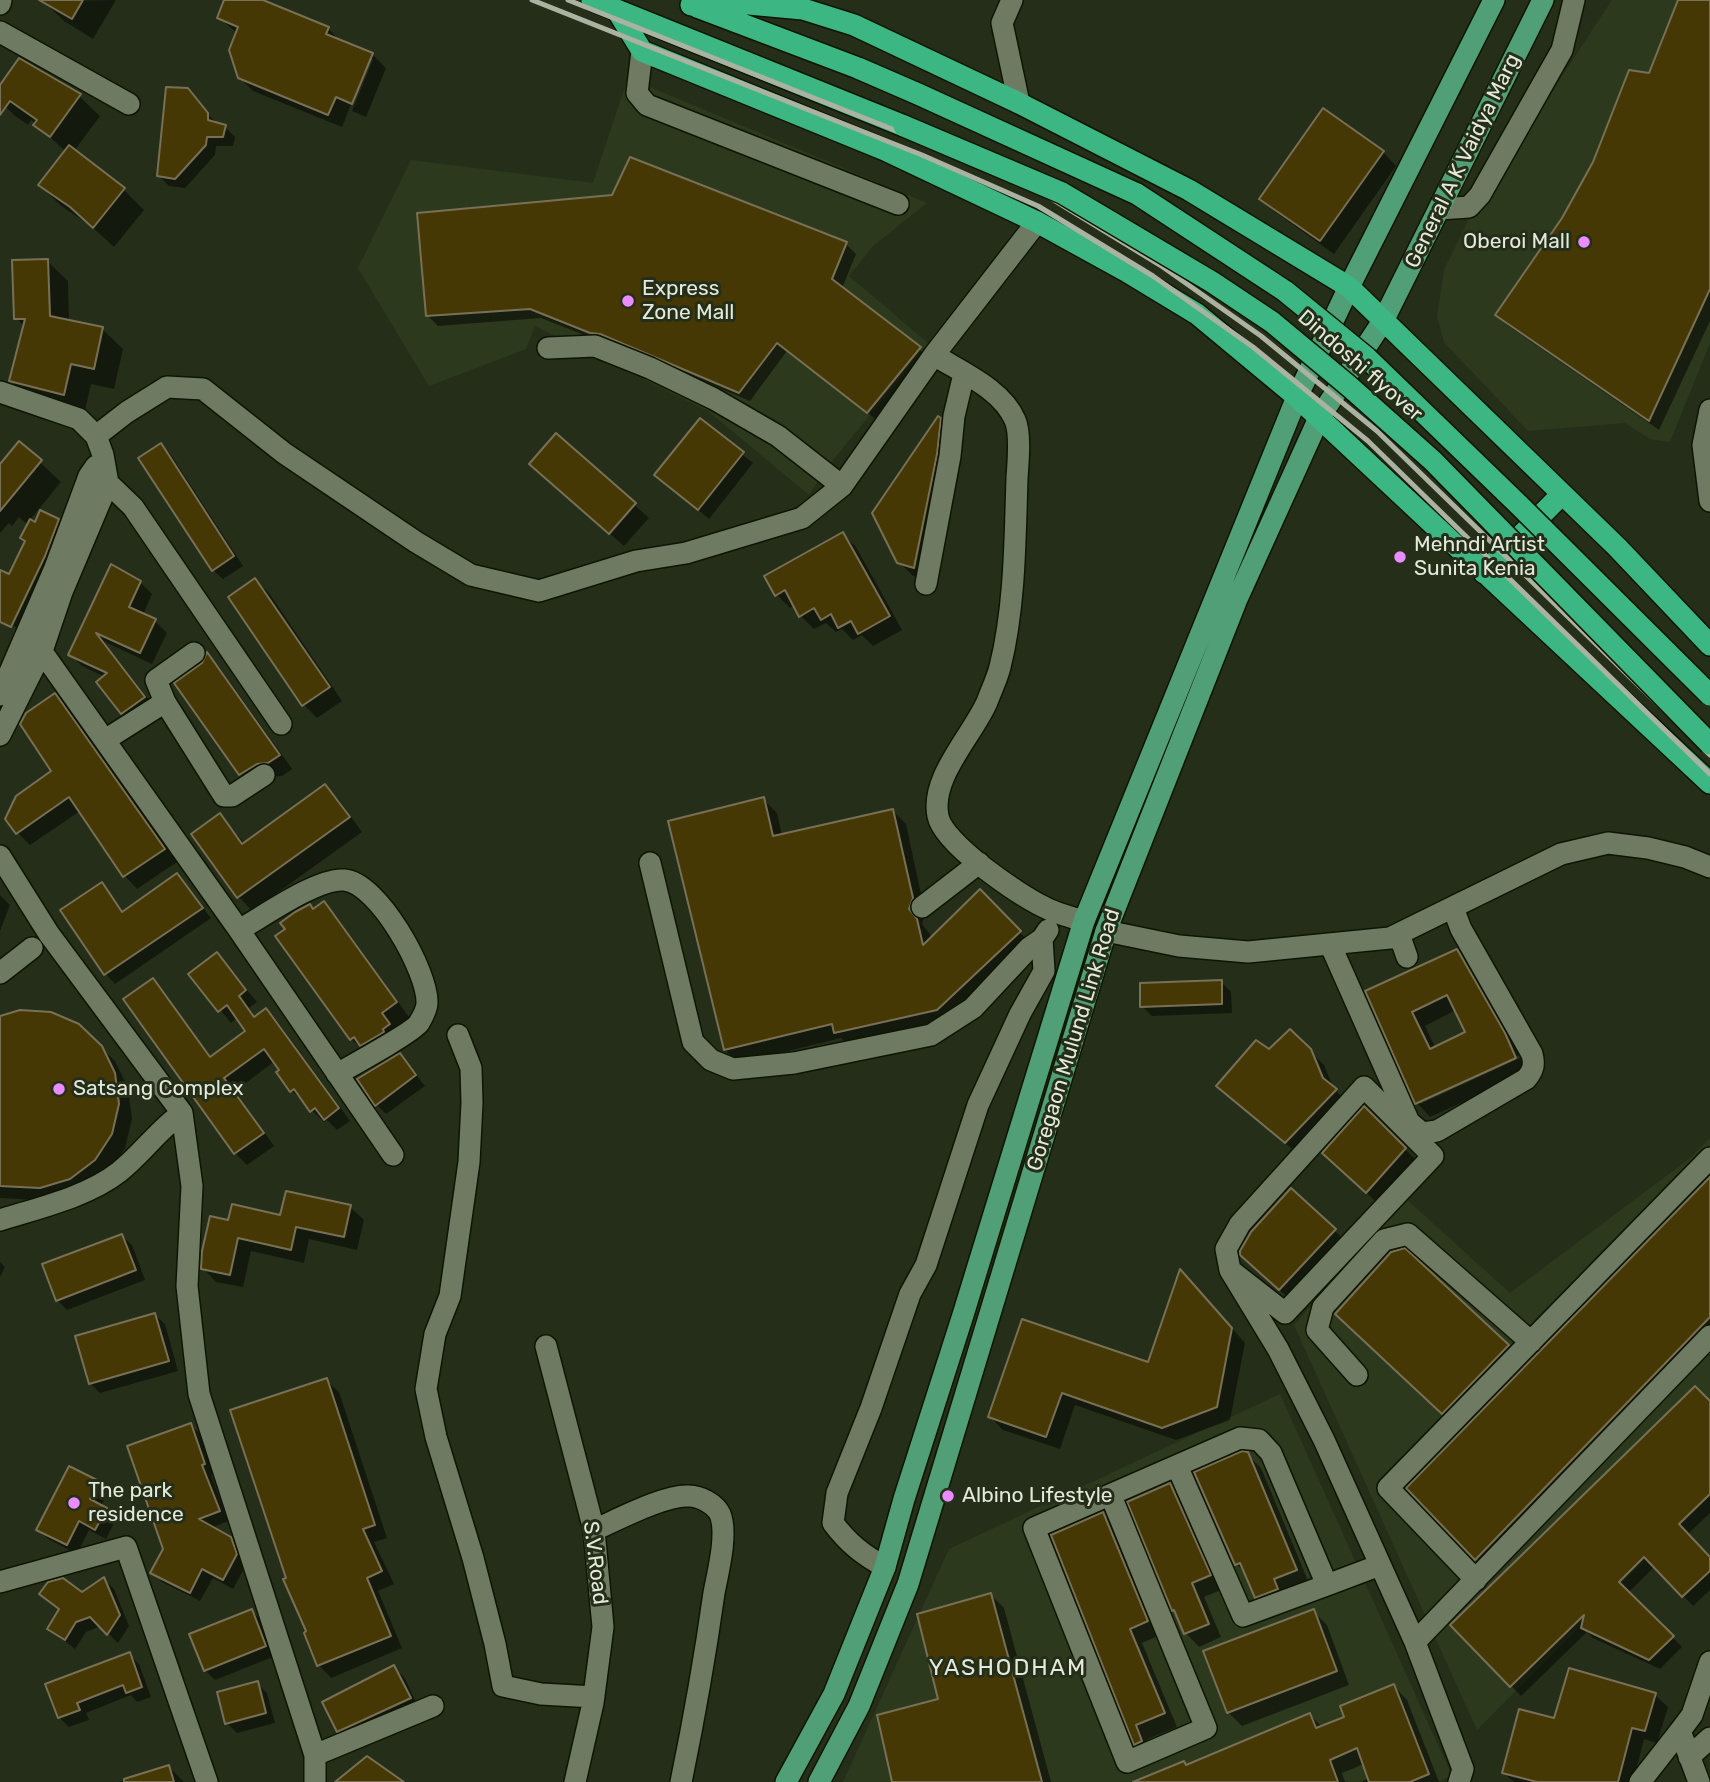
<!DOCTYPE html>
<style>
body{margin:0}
canvas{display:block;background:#252e18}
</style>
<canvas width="1710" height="1782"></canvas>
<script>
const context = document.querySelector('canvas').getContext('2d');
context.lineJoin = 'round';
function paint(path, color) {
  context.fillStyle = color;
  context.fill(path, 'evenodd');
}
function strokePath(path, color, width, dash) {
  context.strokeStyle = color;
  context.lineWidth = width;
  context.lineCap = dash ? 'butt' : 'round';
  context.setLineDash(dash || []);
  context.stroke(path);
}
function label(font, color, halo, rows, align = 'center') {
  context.font = font + ' Rubik,sans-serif';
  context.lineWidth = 6;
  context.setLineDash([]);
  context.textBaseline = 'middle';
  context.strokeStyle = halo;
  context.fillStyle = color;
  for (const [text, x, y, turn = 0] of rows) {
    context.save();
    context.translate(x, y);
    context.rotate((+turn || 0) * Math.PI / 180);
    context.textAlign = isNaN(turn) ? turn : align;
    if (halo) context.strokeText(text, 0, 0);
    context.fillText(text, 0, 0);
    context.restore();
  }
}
const built = new Path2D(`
 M1612,0H1710V343L1670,442L1650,439L1625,423L1528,431L1444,342L1437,317L1444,270L1471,215Z
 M628,78L927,203L874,245L849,276L929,344L827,467L809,495L708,411L535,326L526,349L429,386L358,268L411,160L593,183Z
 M1710,1138V1496L1477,1730L1294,1325L1406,1199L1510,1293L1689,1159Z
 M1280,1394L1452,1776L1437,1782H843L949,1549Z`);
const shadow = new Path2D(`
 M116,0L93,39L64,21L43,1Z
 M226,0H258L328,28L341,42L372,54L386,68L366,117L352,111L373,59H369L342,127L253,91L239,77L237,33L219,18Z
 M1680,0H1710V321L1659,430L1507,325L1497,315L1563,219L1650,75Z
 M0,88L79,96L100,116L74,151L123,189L144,210L114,247L92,227L60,205L40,185L66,152L36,124L31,120L28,125L15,116L0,101Z
 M187,90L217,124L225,127L235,137L233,146H216L215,155L185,188L169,186L159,176Z
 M1383,152L1396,166L1334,254L1275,212L1262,199Z
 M846,244L856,254L842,288L930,358L878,421L787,351L750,401L611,343L602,342L541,318L438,326L428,316Z
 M47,261L68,281L69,322L102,329L123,349L114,389L91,384L84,415L32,401L11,381L24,326L16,318Z
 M938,419L953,433L927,580L913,576L899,562Z
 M700,420L753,463L709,519L657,475Z
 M556,435L649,518L624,546L545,477Z
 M19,443L61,482L29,521L36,524L58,521L68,531L23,631L0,619V572L10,577L26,543L22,538L28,525L19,517L12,526L9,523L0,533V466Z
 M161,445L171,455L243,566L223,579L213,570Z
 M843,534L856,547L902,630L873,646L862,635L853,640L842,629L836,632L826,623L814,629L801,616L795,605L790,608L776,594Z
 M111,566L140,582L152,594L143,615L155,621L167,633L152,664L103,641L156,709L134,725L98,682L105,677L82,666L70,654Z
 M255,580L269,593L342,701L317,718L304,705L230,597Z
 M208,655L220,668L292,769L282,776L271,777L254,788L241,774L176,684L204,664Z
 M55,695L68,708L177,862L137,889L125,876L80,811L30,845L17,832L54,771Z
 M325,786L339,800L362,832L252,911L239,897L194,834L220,815L245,844Z
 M763,799L777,813L782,836L893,811L906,824L925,913L922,924L930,934L931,940L980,892L1033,946L951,1023L849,1046L841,1038L739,1063L725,1050Z
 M177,875L211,918L115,984L106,974L63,911L102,884L124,913Z
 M0,895L10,905L0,931Z
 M324,903L337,917L409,1017L395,1027L402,1038L365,1052L351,1039L314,910Z
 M1457,951L1471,965L1521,1054L1420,1100V1104L1522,1057L1528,1072L1430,1117L1417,1103L1368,992ZM1456,1010L1467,1033L1436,1049L1425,1026Z
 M217,954L257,1002L249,1008L256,1018L266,1010L278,1022L350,1121L337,1130L327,1120L324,1122L292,1091L275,1061L235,1091L274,1146L247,1165L235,1153L153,980L164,992L212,1058L248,1031L238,1017L231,1023L191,974Z
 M1221,982L1231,992L1232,1013L1152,1016L1142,1006Z
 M0,1018L78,1026L115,1061L128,1088L132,1119L125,1148L108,1174L55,1201L0,1198Z
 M1290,1031L1324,1065L1334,1089L1349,1104L1299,1155L1219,1086L1269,1052Z
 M400,1055L425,1086L386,1114L377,1105Z
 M1365,1109L1418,1162L1380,1205L1337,1167Z
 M1710,1179V1337L1486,1568L1409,1488Z
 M350,1207L364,1220L357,1250L309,1239L304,1263L251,1251L243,1287L216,1282L203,1268L229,1222L282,1217Z
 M1334,1230L1348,1244L1294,1303L1256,1268Z
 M122,1236L132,1245L145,1280L67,1310L57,1300Z
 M1404,1250L1518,1356L1453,1423L1347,1324Z
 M0,1262L5,1267L0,1277Z
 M1194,1285L1245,1343L1230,1420L1176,1440L1075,1405L1060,1449L1003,1430L990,1417L1149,1364Z
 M155,1315L165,1324L178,1371L100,1393L90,1383Z
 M326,1380L339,1392L387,1538L374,1542L394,1584L378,1591L402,1648L331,1678L319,1665L288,1579Z
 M1710,1403V1513L1687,1535L1710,1559V1590L1693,1606L1655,1566L1628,1593L1682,1647L1660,1669L1593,1638L1587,1632L1521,1696L1452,1625Z
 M191,1425L201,1435L214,1474L211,1475L228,1521L211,1528L230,1538L241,1549L246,1565L233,1589L213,1578L200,1601L162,1582L153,1572L165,1549Z
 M1247,1454L1261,1468L1309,1583L1270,1610L1256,1597L1247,1574L1236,1564Z
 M98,1482L108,1492L101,1506L116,1519L106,1539L89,1530L77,1554L48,1539L38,1530Z
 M1170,1485L1183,1498L1223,1589L1204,1597L1221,1637L1199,1647L1186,1633L1174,1610L1130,1502Z
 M1103,1514L1116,1528L1160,1635L1142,1643L1177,1727L1148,1739L1155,1755L1149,1757L1136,1744Z
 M104,1579L114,1589L129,1626L118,1643L101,1626L86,1632L75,1649L49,1628L61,1611L42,1594H82Z
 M991,1595L1004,1608L1051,1782H894L940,1701Z
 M252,1611L262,1621L275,1656L215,1680L205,1670Z
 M1313,1611L1327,1625L1349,1685L1242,1726L1228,1712Z
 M129,1654L139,1664L151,1697L137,1702L131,1695L86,1713L89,1720L69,1727L59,1717Z
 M394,1668L404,1677L419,1708L348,1741L338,1731Z
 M257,1683L267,1693L275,1723L237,1733L227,1723Z
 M1394,1686L1407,1700L1439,1782H1361L1369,1778L1364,1764L1342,1773L1345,1782H1136L1187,1766L1310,1715L1322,1727L1347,1717Z
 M1655,1695L1668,1707L1657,1743L1644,1739L1633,1782H1514L1504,1773L1555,1720Z
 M169,1767L184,1782H119Z`);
const building = new Path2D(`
 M39,0H83L72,19Z
 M224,0H263L329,27L326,34L373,53L352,104L336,97L328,115L238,78L229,50L238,27L217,18Z
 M1678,0H1710V289L1649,421L1495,315L1562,218L1593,162L1629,70L1649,73Z
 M19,58L81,94L50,137L33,125L37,120L10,101L0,115V85Z
 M166,87L188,88L208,113V120L226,125L223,137H207L206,145L175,179L157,176Z
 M1323,108L1384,151L1320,241L1259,199Z
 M69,145L125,188L93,228L70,207L38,185Z
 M630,157L847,242L832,279L921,347L867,413L777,343L739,393L600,334L590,333L530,309L426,316L417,213L612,195Z
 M48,259L50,316L103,327L94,369L71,364L64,395L9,381L25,319H14L12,260Z
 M938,416L941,418L937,454L914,568L897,563L872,513Z
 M700,418L744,452L698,510L654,475Z
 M556,433L636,503L609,534L529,464Z
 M19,441L42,460L0,511V464Z
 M161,443L234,556L212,571L138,458Z
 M40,510L59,519L45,556L11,627L0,622V570L9,574L25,541L20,538L30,519L35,522Z
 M843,532L890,616L858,634L851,621L838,628L831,614L821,620L814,608L799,617L785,590L775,596L764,576Z
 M111,564L141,581L129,607L156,619L140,653L96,633L145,697L121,714L96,682L107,673L68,655Z
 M255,578L330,687L302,706L228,597Z
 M207,652L280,755L268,763L257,764L239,775L174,683L202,663Z
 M55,693L165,849L123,877L69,797L16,834L5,819L16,796L51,771L20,724L26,713Z
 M325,784L350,817L237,898L191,834L220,813L242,844Z
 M764,797L773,836L893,809L913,898L909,909L917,919L923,945L980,889L1021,931L937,1010L834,1033L832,1024L724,1050L668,821Z
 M177,873L203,908L104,975L60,910L102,882L122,912Z
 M324,901L397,1002L382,1013L390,1024L383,1029L384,1032L360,1046L354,1037L350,1040L275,936L285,929L280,923L295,912L310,904L313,909Z
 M1457,949L1505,1033L1516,1058L1415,1104L1365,991ZM1447,995L1465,1032L1430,1049L1412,1012Z
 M217,952L246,990L239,996L254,1017L266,1008L339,1108L324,1120L315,1108L310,1112L294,1089L290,1092L276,1072L279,1070L264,1049L224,1078L264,1133L234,1154L123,999L153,978L210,1057L245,1031L227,1005L218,1012L188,974Z
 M1222,980V1004L1140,1007V983Z
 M20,1010L51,1012L79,1024L102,1046L115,1073L119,1104L112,1134L95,1160L70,1179L40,1188L0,1186V1016Z
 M1290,1029L1311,1049L1323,1078L1337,1089L1285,1143L1216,1086L1256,1040L1269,1049Z
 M400,1053L416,1075L375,1106L357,1079Z
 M1364,1106L1406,1148L1366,1193L1322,1153Z
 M1710,1177V1317L1475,1560L1406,1488Z
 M1291,1188L1336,1229L1279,1290L1240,1255V1251L1251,1232Z
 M286,1191L351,1205L344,1237L296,1227L291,1250L238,1238L230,1275L201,1269L202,1251L210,1216L228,1220L232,1204L280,1215Z
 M122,1234L136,1270L56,1301L42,1264Z
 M1405,1248L1509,1345L1442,1414L1335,1314L1391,1252Z
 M1180,1269L1232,1328L1217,1407L1162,1428L1062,1393L1046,1437L988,1417L1022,1319L1148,1362Z
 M155,1313L169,1361L89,1384L75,1336Z
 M327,1378L375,1525L363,1529L382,1571L367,1578L391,1636L317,1666L304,1633L306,1631L283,1579L286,1578L230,1410Z
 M1695,1386L1710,1401V1494L1679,1524L1710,1557V1571L1682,1597L1644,1557L1619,1582L1674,1636L1649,1660L1581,1628L1584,1615L1510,1687L1450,1625Z
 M191,1423L205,1464L202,1465L220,1511L199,1519L231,1537L237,1554L223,1580L202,1569L190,1593L150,1573L163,1549L127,1446Z
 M1242,1451L1248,1452L1297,1570L1274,1579L1278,1589L1255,1598L1240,1563L1235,1565L1194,1472Z
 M69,1466L99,1481L90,1499L107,1508L95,1530L79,1521L67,1545L36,1530Z
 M1170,1483L1211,1575L1192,1583L1209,1624L1184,1634L1174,1610L1172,1611L1127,1502Z
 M1103,1512L1148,1621L1130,1629L1165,1713L1136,1725L1142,1741L1134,1745L1051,1535Z
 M104,1577L120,1615L107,1635L90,1617L76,1622L65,1640L47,1629L59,1609L39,1594L48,1582L63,1578L82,1592Z
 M991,1593L1042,1782H892L877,1715L938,1699L917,1614Z
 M252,1609L266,1646L204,1671L189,1634Z
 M1314,1609L1337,1671L1227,1713L1203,1651Z
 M130,1652L142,1687L126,1693L123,1685L77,1703L80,1710L58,1718L45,1684Z
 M394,1665L411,1698L337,1732L322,1702Z
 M1569,1668L1656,1693L1645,1731L1632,1728L1618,1782H1537L1502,1773L1519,1709L1554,1718Z
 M258,1681L266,1713L225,1724L217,1692Z
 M1394,1684L1429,1774L1410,1782H1369L1357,1748L1330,1760L1338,1782H1133L1184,1761L1186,1765L1310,1713L1316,1728L1344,1717L1340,1706Z
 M367,1756L404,1782H335Z
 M169,1765L174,1782H124V1779Z`);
const minor = new Path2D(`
 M1012,0L1002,23L1019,103
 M0,4L1,0
 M0,32L129,104
 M642,51L637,93L647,105L898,204
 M1439,209L1469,207L1480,195L1562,50L1574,0
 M548,348L595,346L650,368L714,399L778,436L842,486
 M934,355C961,372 1002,389 1015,420C1021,433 1018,463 1017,478C1015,540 1015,607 1000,667C997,679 991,691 987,702C972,736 930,778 938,816C943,844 1018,894 1044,907C1057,914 1071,917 1084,921
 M0,392L79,419L96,436L103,455L108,483L62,592L42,651L0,735
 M1710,410L1703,445L1710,501
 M96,436L127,412L167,387L203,389L284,453L416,542L471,575L539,591L636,561L686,553L802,518L842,486L934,355L1037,222
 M89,476L108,483L133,507L281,724
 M926,584L950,456L954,416L964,374
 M28,632L239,930L393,1155
 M0,695L55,568L89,476L96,466
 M165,702L156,680L194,653
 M105,740L165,702L224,796H232L264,775
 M0,856L49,934L182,1113L192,1186L187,1286L199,1394L315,1755V1782
 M650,863L693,1042L711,1060L733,1069L794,1063L931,1035L973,1008L1029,948L1042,939L1048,930
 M922,907L979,863
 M239,930C264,916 317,878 344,880C378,882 428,972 427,1003C427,1009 422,1018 419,1023C413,1032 351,1066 337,1074
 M1106,931L1179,946L1248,952L1390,938L1561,854L1608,843L1648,848L1685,857L1710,867
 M1399,934L1407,957
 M1330,944L1409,1122L1422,1133L1437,1131L1526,1079C1533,1071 1535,1065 1532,1054L1461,929L1453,908
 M0,973L32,948
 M458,1035L471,1068L472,1103L469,1162L450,1296L435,1334L426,1389L436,1437L473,1558L495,1644L503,1686L541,1694L594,1697
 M0,1220C38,1208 87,1197 119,1172C142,1154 158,1130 182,1113
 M1230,1270L1285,1313L1433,1156L1364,1087L1240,1224L1226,1249L1230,1270L1278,1349L1324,1440L1415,1642L1463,1769L1459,1782
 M546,1346L594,1530L603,1627L593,1703L575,1782
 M1357,1375L1317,1330L1323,1307L1384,1240L1408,1234L1531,1342
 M1177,1466L1243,1616L1327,1585
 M1111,1496L1206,1728L1127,1762L1034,1528L1240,1438L1259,1440L1271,1453L1327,1585L1380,1565
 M594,1530C617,1520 666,1494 689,1496C700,1496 715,1504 720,1514C728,1534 718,1572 714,1593C705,1657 694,1719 681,1782
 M885,1567C863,1555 848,1543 833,1523L837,1493L871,1408L910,1294L926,1265L978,1105L1020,1014L1044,971L1042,939
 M1476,1580L1388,1488L1710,1158
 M0,1582L126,1547L207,1782
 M1415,1642L1710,1336
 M315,1755L433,1706
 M1689,1757L1710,1738
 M1640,1782L1680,1731
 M1699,1782L1680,1731L1692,1715L1710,1662`);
const major = new Path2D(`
 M786,1782L834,1694L885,1567L904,1499L963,1315L1084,921L1297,397L1349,287L1494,0
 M819,1782L859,1706L908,1584L1106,931L1237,599L1319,418L1383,321L1543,0`);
const highway = new Path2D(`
 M592,0L904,126
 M691,5L727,2L803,9L854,25L1019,103L1189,190L1349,287L1617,547L1710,645
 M697,7L858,68L918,94L1137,194
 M618,12L642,51L885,150L1037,222L1126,271L1197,314L1297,397L1710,783
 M1484,573L1562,494`);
const rail = new Path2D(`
 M532,0L922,155L1038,206L1153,276L1253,347L1368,441L1710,774
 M568,0L927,143L1044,194L1160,265L1261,336L1377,431L1710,755`);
const highwayBridge = new Path2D(`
 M904,126L1062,193L1212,282L1272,322L1350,387L1433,461L1710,744
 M1137,194L1285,291L1367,358L1519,505L1710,695`);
const markers = [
 [1584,242,7,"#e98dfe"],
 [628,301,7,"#e98dfe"],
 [1400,557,7,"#e98dfe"],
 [59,1089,7,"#e98dfe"],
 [948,1496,7,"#e98dfe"],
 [74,1503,7,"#e98dfe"]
];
const streetNames = [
 ["General A K Vaidya Marg",1463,161,-64],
 ["Dindoshi flyover",1360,366,41],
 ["Goregaon Mulund Link Road",1074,1040,-73],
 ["S.V.Road",595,1563,83]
];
const poiNames = [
 ["Oberoi Mall",1570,242,"right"],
 ["Express",642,289],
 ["Zone Mall",642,313],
 ["Mehndi Artist",1414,545],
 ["Sunita Kenia",1414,569],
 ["Satsang Complex",73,1089],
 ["The park",88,1491],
 ["residence",88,1515],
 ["Albino Lifestyle",962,1496]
];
const neighbourhoodNames = [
 ["YASHODHAM",1008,1668]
];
paint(built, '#2d391d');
paint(shadow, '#0007');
paint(building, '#453804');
strokePath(building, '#787056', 2);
strokePath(minor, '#0e1603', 24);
strokePath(major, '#0e1603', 24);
strokePath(highway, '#0e1603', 24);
strokePath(minor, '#6f7a62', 21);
strokePath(major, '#509f76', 21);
strokePath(highway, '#3cb783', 21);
strokePath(rail, '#abb2a2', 5);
strokePath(highwayBridge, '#0e1603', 24, []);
strokePath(highwayBridge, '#3cb783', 21);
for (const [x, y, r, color] of markers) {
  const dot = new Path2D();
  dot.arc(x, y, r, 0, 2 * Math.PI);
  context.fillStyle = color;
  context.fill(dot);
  strokePath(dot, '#252e18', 2.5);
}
label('21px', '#e3e9db', '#252e18', streetNames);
label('21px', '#e3e9db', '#252e18', poiNames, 'left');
context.letterSpacing = '2px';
label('23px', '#e3e9db', '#252e18', neighbourhoodNames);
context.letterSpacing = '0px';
</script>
